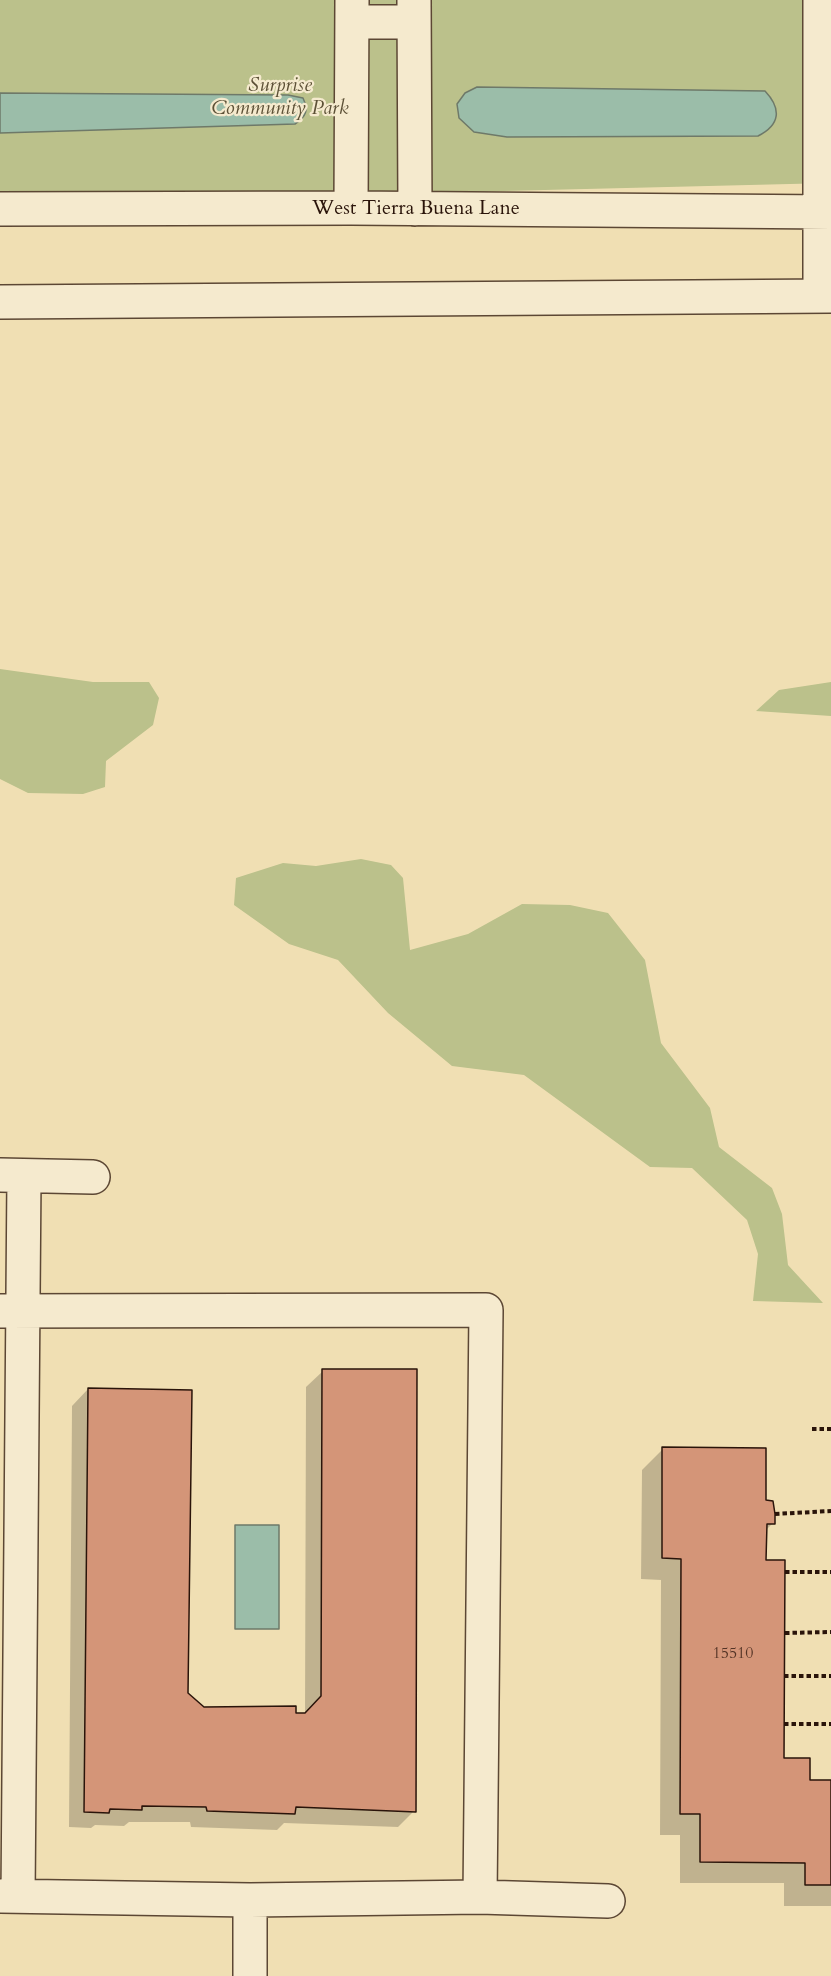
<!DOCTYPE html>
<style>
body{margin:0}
canvas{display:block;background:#f0dfb3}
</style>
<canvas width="831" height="1976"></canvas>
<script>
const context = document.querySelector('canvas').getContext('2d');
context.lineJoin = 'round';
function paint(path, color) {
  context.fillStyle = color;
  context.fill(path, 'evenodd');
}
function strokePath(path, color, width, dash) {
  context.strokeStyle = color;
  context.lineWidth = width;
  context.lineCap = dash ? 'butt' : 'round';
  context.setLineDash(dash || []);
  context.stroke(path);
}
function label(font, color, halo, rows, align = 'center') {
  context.font = font + ' Cardo,serif';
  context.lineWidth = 4.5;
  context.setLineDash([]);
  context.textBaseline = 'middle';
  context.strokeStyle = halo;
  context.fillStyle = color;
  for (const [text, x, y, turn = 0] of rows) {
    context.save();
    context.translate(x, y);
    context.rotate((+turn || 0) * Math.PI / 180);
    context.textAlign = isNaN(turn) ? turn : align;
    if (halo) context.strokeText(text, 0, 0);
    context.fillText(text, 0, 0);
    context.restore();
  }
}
const green = new Path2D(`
 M0,0H831V183L299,196L0,194Z
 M0,669L93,682H149L159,698L153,725L106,761L105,787L83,794L28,793L0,779Z
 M831,682V716L756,711L779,690Z
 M361,859L391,865L403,878L410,950L468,934L522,904L570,905L608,913L645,960L661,1043L710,1108L719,1147L772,1188L782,1214L788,1265L823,1303L753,1301L758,1254L747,1220L692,1168L650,1167L524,1075L452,1066L388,1013L338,960L289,944L234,905L236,878L283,863L316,866Z`);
const water = new Path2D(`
 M477,87L765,91C782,109 780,125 758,136L507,137L474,132L459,118L457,104L465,93Z
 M0,93L288,95L303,98C309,110 306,117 295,124L0,133Z
 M235,1525H279V1629H235Z`);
const shadow = new Path2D(`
 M323,1371L414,1811L398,1827L284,1823L277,1830L191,1827L190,1822H129L124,1826L95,1825L91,1828L69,1827L72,1406L88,1389L186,1693L203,1709L305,1714L306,1387Z
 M663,1449L765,1501L773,1523L765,1531V1562L782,1759L809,1781H831V1906H784V1883H680V1835H660L661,1580L641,1579L642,1470Z`);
const building = new Path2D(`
 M322,1369H417L416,1812L296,1807L295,1814L207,1811L206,1807L142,1806V1810L110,1809L109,1813L84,1812L88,1388L192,1390L188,1693L204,1707L296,1706V1713H305L321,1696Z
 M662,1447L766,1448V1500L773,1501L775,1514V1524H767L766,1560H785L784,1758H810V1780H831V1885H805V1863L700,1862V1814H680L681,1559L662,1558Z`);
const path = new Path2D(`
 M812,1429H831
 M775,1514L831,1511
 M785,1572H831
 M785,1633L831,1632
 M784,1676H831
 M784,1724H831`);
const minor = new Path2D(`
 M414,0L415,209
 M352,22H414
 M351,208L352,0
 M0,209L351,208L831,212
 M820,296V0
 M0,302L831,296
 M0,1175L93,1177
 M0,1311L486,1310L480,1897
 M0,1896L250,1900L480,1897L608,1901
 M18,1896L24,1176
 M250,1976V1900`);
const numberNames = [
 ["15510",733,1654]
];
const parkNames = [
 ["Surprise",280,86],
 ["Community Park",280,109]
];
const streetNames = [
 ["West Tierra Buena Lane",416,209]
];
paint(green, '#bbc18b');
paint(water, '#9bbda9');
strokePath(water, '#6e7969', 1.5);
paint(shadow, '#0003');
paint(building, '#d49578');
strokePath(building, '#2a140a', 1.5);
strokePath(minor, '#5c4734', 36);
strokePath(path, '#2a140a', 4, [4.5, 3]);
strokePath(minor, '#f5eace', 33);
label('16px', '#543426', null, numberNames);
label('italic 20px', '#5d5137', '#f5eace', parkNames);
label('20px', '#2a140a', '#f5eace', streetNames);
</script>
